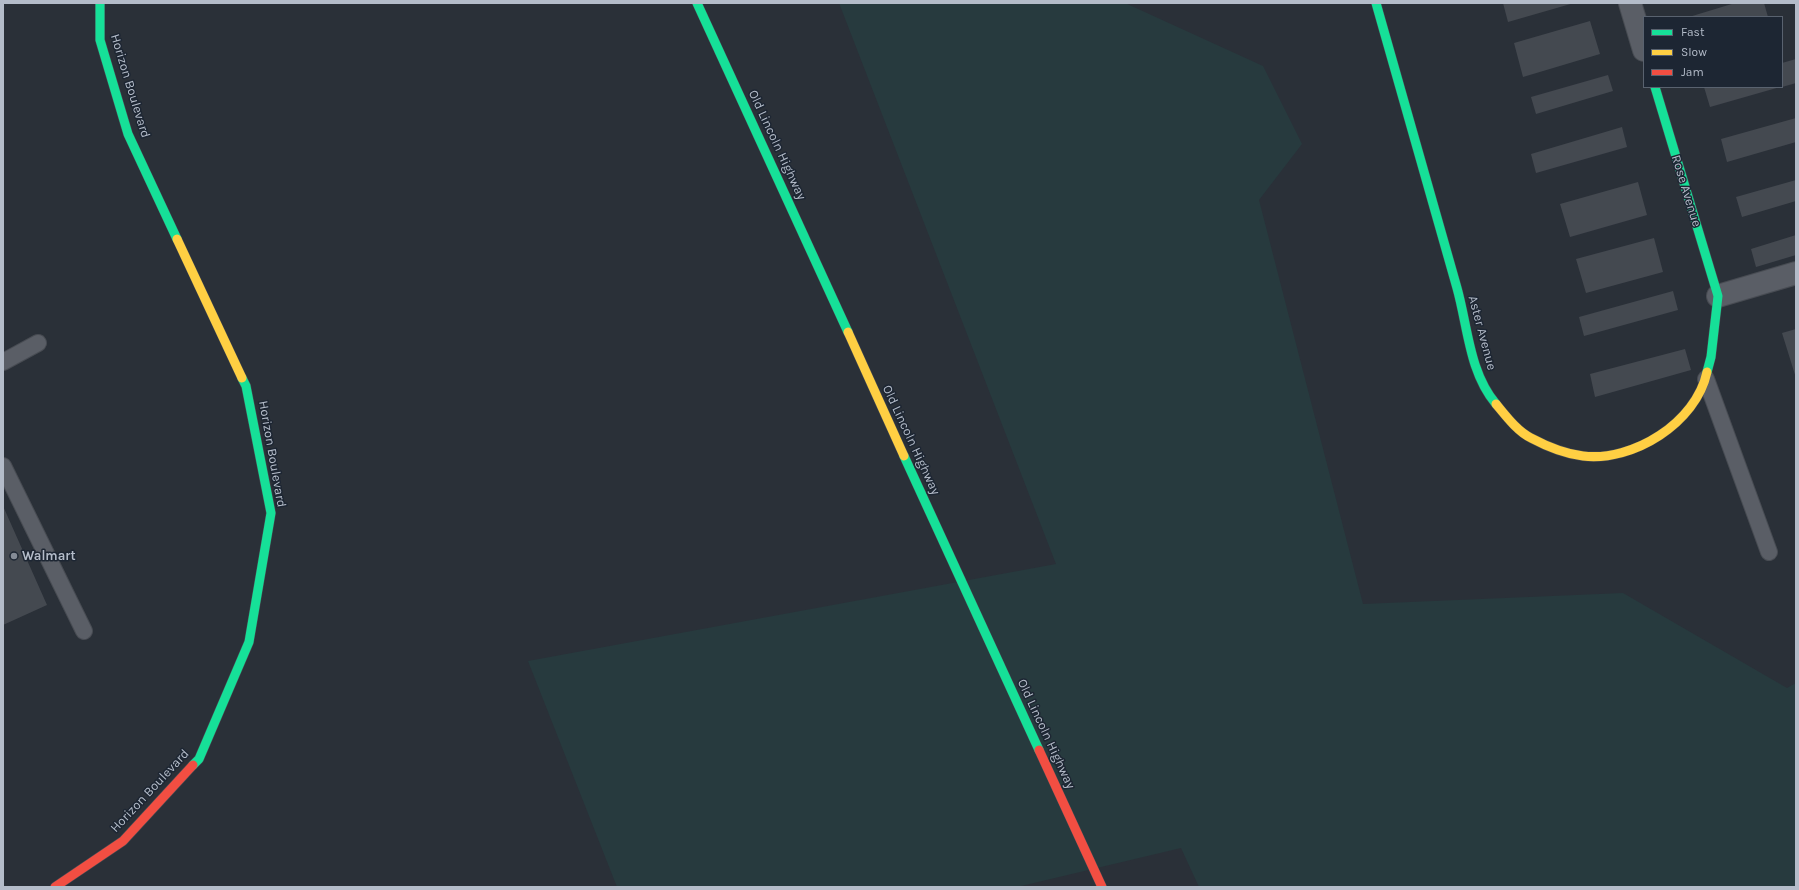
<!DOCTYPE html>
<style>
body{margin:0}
#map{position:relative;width:1799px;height:890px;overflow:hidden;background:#2a3038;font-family:Karla,sans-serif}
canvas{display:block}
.frame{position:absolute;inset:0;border:4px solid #b4bcc9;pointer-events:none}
.legend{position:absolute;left:1643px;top:16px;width:140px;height:72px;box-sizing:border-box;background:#1d2633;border:1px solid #59626f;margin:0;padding:5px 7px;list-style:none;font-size:12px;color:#b4bcc9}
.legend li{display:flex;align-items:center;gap:8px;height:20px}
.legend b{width:20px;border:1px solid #59626f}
</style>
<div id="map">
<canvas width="1799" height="890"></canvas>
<div class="frame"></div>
<ul class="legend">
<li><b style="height:5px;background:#16e098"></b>Fast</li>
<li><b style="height:5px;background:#ffcf43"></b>Slow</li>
<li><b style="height:5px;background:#f24e42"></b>Jam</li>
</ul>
</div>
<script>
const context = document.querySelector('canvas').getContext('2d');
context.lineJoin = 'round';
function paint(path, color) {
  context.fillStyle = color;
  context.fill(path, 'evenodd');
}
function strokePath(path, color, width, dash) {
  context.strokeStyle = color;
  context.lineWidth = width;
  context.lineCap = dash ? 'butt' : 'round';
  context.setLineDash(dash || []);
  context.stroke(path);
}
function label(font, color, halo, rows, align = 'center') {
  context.font = font + ' Karla,sans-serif';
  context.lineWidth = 3;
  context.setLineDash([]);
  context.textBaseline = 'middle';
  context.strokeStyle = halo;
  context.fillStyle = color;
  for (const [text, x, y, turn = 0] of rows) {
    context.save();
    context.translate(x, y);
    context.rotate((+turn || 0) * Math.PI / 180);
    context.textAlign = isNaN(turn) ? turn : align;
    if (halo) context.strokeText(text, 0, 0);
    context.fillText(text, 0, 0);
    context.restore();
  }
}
const green = new Path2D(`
 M839,3H1125L1263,66L1302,144L1259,200L1363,604L1623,593L1787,688L1796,683V887H1199L1181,848L1017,887H617L528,661L1056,564Z`);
const building = new Path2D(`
 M1503,3H1574L1508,22Z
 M1735,3H1764L1768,17H1689Z
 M1590,21L1600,54L1523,77L1514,43Z
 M1796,59V83L1782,87V63Z
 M1608,75L1613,91L1536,114L1531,97Z
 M1704,87H1780L1710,107Z
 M1796,118V142L1727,162L1721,139Z
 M1622,127L1627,147L1536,173L1531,154Z
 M1796,180V201L1742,217L1736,197Z
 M1638,182L1647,215L1570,237L1560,204Z
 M1796,235V255L1756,267L1751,249Z
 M1654,238L1663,272L1586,293L1576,259Z
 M1673,291L1678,310L1584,336L1579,317Z
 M1796,329V378L1782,333Z
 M1685,349L1691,370L1595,397L1590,374Z
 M3,506L47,605L3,625Z`);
const lane = new Path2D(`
 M3,362L38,343
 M1706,379L1769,552
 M3,466L84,631`);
const street = new Path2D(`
 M1630,3L1644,50
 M1718,296L1796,273`);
const fast = new Path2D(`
 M100,3V40L128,134L177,239
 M697,3L848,332
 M1376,3C1403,98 1430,193 1457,288C1468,327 1469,372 1496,404
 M1655,87L1718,296L1711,357L1707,372
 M904,456L1039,750
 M193,765L199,759L249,642L271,513L246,386L242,378`);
const slow = new Path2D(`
 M177,239L242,378
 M848,332L904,456
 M1496,404C1506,416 1517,431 1531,438C1546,446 1566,454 1583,456C1633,462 1696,423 1707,372`);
const jam = new Path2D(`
 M1039,750L1102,887
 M55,887L123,841L193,765`);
const markers = [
 [14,556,4,"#848b96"]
];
const streetNames = [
 ["Horizon Boulevard",130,86,73],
 ["Old Lincoln Highway",777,145,65],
 ["Rose Avenue",1686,191,73],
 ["Aster Avenue",1482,333,75],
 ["Old Lincoln Highway",911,440,65],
 ["Horizon Boulevard",272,454,80],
 ["Old Lincoln Highway",1046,734,65],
 ["Horizon Boulevard",150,791,-47]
];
const poiNames = [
 ["Walmart",22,556]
];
paint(green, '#273a3e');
paint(building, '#444950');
strokePath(lane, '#484c53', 18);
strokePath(street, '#484c53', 24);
strokePath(fast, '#484c53', 10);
strokePath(slow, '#484c53', 10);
strokePath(jam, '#484c53', 10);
strokePath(lane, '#5a5e66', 16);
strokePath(street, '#5a5e66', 22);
strokePath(fast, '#16e098', 9);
strokePath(slow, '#ffcf43', 9);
strokePath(jam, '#f24e42', 9);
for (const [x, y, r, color] of markers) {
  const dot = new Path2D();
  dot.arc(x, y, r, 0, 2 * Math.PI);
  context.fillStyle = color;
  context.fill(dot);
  strokePath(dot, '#1d2633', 1.5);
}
label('13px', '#b4bcc9', '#1d2633', streetNames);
label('bold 13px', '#b4bcc9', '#1d2633', poiNames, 'left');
</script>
